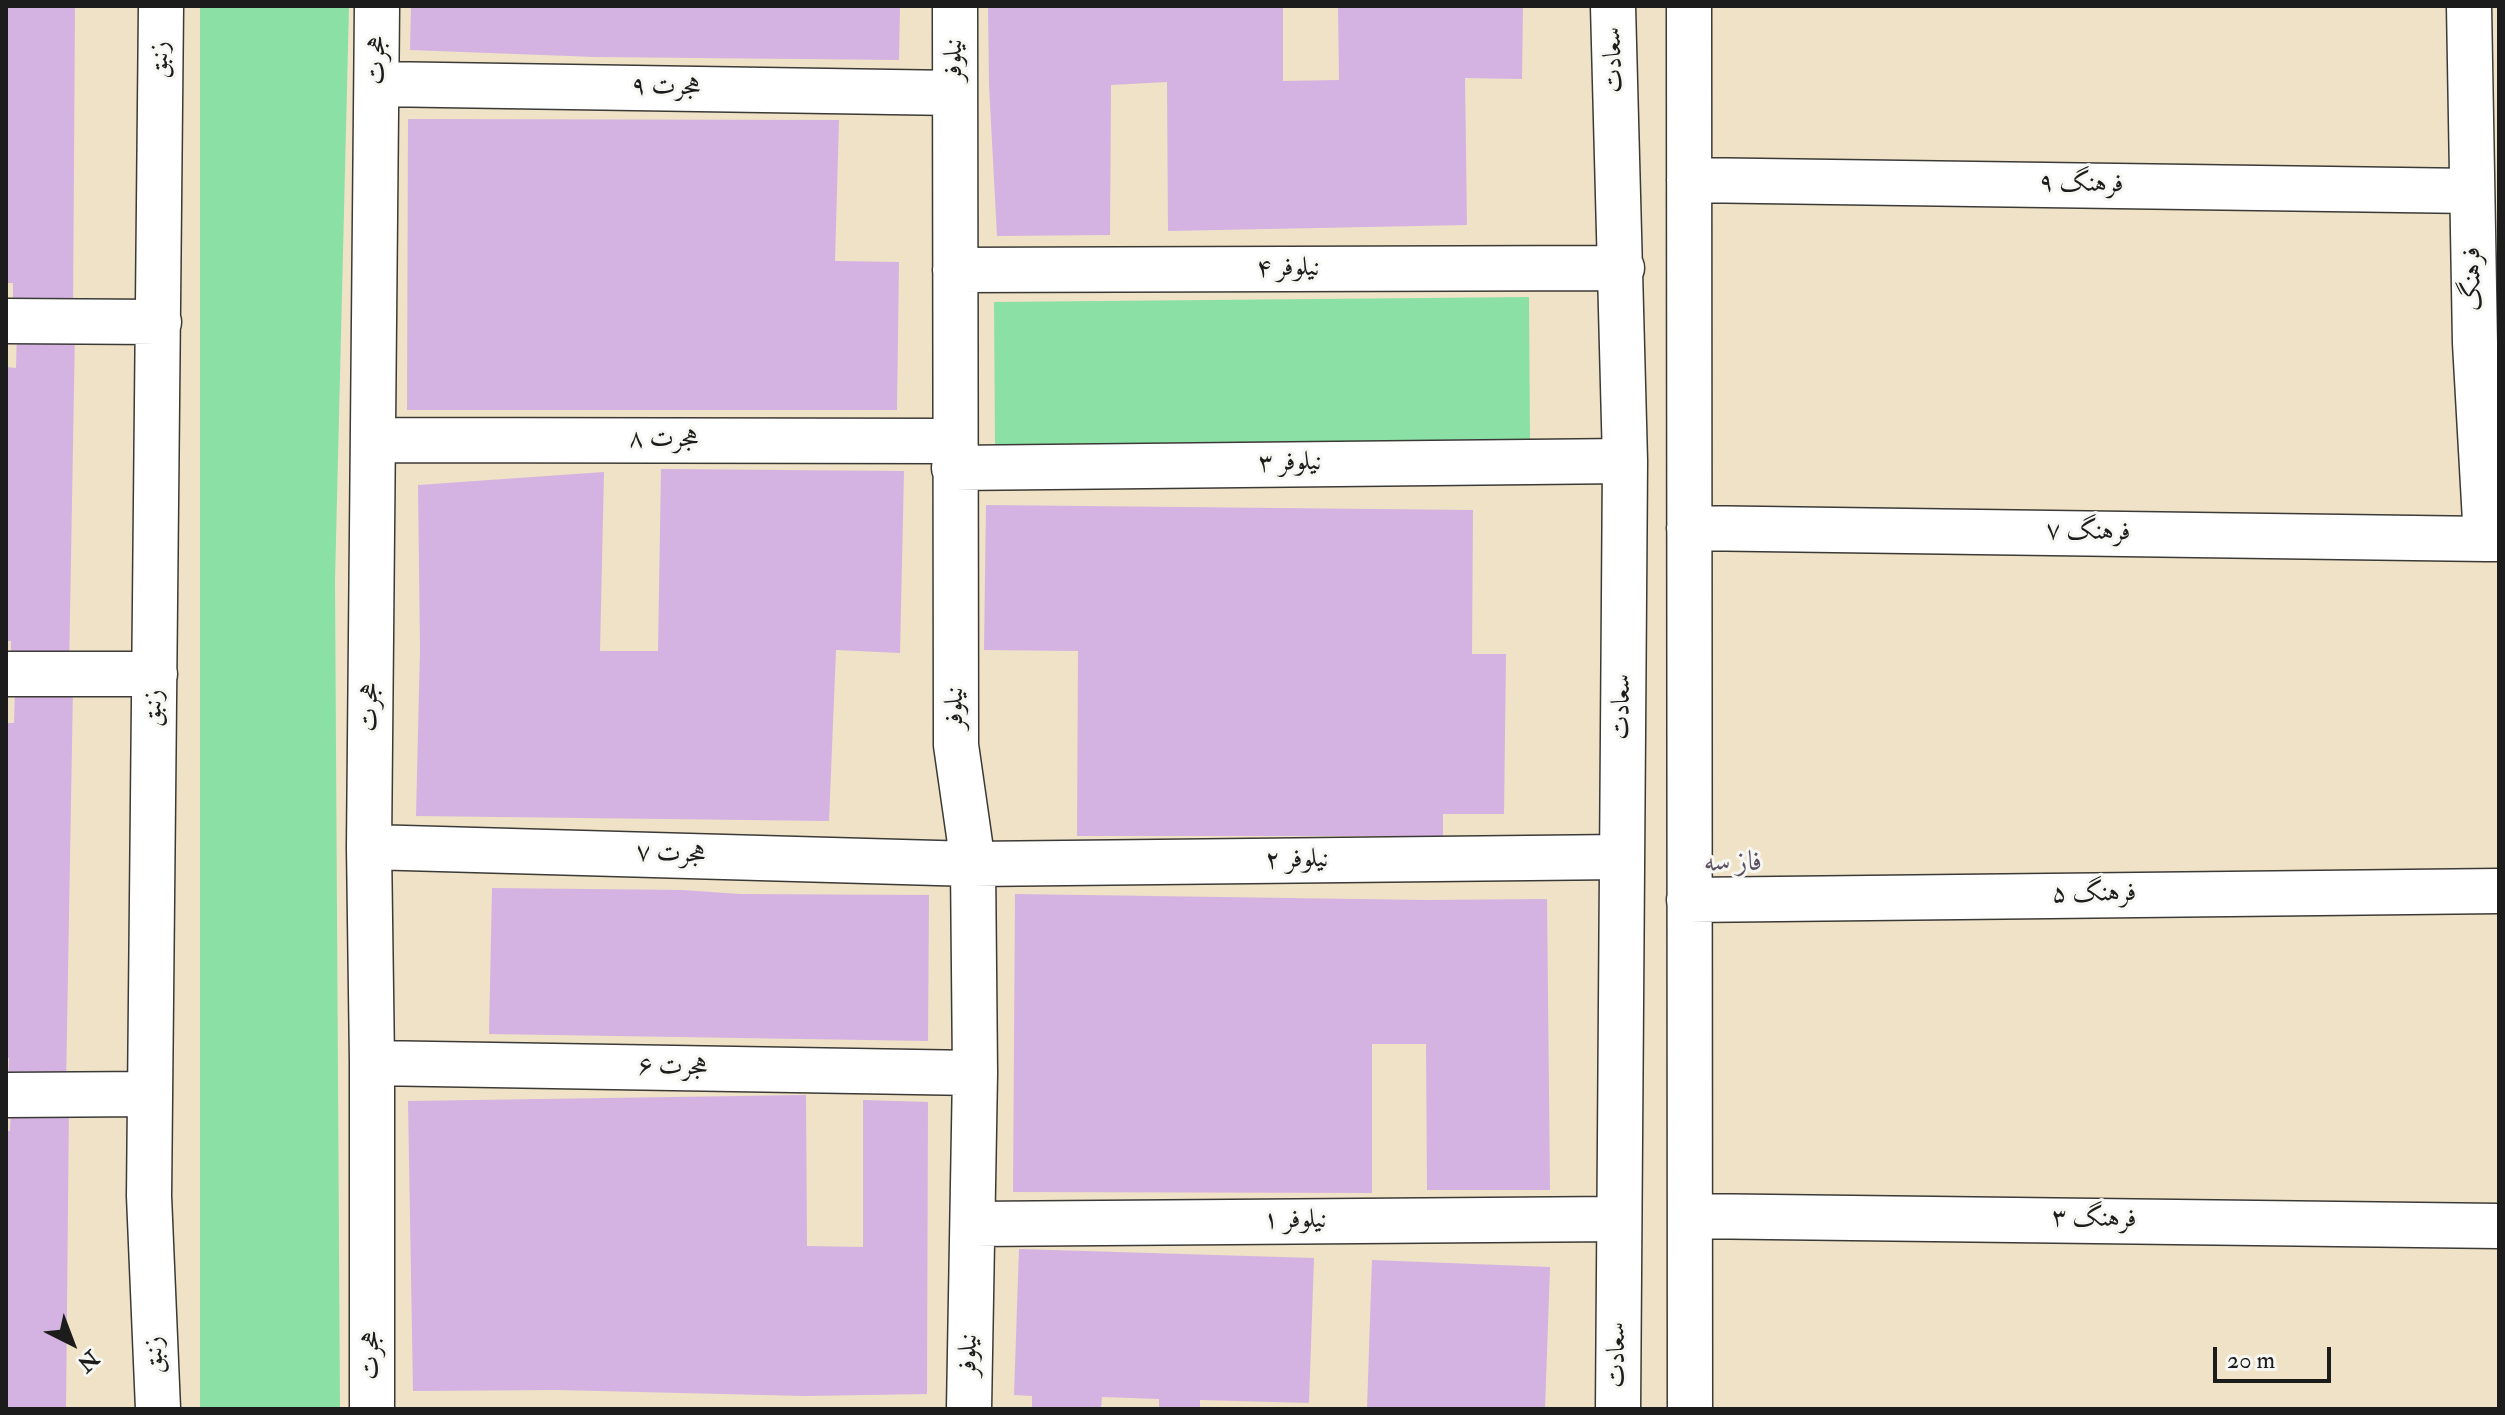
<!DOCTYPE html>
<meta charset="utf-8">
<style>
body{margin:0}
#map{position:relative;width:2505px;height:1415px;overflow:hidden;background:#efe2c6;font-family:"IM FELL Double Pica",serif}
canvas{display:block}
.frame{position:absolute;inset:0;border:8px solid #1c1c1c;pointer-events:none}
.north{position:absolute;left:32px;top:1303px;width:80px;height:80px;-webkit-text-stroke:6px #f6f6f2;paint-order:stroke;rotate:138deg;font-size:22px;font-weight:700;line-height:32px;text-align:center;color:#1c1c1c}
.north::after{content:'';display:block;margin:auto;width:28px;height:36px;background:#1c1c1c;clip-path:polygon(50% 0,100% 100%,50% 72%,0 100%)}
.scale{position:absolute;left:2213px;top:1347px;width:118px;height:36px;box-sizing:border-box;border:4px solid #1c1c1c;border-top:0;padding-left:10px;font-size:24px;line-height:28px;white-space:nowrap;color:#1c1c1c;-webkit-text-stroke:6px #f6f6f2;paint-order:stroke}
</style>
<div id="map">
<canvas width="2505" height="1415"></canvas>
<div class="frame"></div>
<div class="north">N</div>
<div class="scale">20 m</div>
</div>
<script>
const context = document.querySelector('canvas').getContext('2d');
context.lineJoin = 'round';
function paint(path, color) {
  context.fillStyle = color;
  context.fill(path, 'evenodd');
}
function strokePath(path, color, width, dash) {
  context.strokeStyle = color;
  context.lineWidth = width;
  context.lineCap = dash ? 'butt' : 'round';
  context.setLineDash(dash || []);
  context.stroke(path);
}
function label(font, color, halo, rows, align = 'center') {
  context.font = font + ' "IM FELL Double Pica",Amiri,serif';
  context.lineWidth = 6;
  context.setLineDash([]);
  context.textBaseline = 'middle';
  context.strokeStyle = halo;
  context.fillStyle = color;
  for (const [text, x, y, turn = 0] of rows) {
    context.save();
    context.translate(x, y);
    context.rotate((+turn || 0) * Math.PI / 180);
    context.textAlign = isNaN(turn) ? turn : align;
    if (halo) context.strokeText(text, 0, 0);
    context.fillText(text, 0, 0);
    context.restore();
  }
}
const green = new Path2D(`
 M200,6H349L335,581L340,1409H200Z
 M1529,297L1530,439L995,445L994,302Z`);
const building = new Path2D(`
 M6,6H75L73,314H13V283H6Z
 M411,6H900L899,60L595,57L410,50Z
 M988,6H1283V81L1339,80L1338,6H1523L1522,79L1465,78L1467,225L1168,231L1167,82L1111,85L1110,235L997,236L989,85Z
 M408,119L839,120L835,261L899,262L897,410H407Z
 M17,330L75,331L69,671L11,670V641H6V367L16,368Z
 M661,469L904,471L900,653L836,650L829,821L416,816L420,649L418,485L604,472L600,651H658Z
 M986,505L1473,510L1472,654H1506L1504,814H1443V836H1077L1078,651L984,650Z
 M15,687L73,688L66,1086L8,1085L9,1058L6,1057V723H14Z
 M492,888L683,890L740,894L929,895L928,1041L489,1034Z
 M1015,894L1426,900L1547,899L1550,1190H1427L1426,1044H1372V1193L1013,1192Z
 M806,1095L807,1246L863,1247V1100L928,1102L927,1394L805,1396L557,1390L413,1391L408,1101Z
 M11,1103H69L66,1409H8L6,1407V1131H10Z
 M1019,1249L1314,1258L1309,1403L1200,1400V1409H1159V1399L1102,1397L1101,1409H1032V1396L1014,1395Z
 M1372,1260L1550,1267L1545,1409H1367Z`);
const minor = new Path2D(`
 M955,6L956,745L973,864L975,1073L969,1409
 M1613,6L1625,461L1618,1409
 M1689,6L1690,1409
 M2469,6L2475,343L2486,539H2499
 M378,84L955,93
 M1689,180L2472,191
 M955,270L1622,268
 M6,321L159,322
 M374,440L954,441
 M954,468L1625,461
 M1689,528L2486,539
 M6,674H155
 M369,847L973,864L1621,857
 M1689,900L2499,891
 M372,1063L975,1073
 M6,1095L150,1094
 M1690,1216L2499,1226
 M973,1224L1618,1219
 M158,1409L149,1196L161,6
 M372,1409V1063L369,847L377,6`);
const streetNames = [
 ["زنبق",161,60,-90],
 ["هجرت",378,60,-90],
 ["نیلوفر",955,60,-90],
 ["سعادت",1615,60,-92],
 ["هجرت ۹",666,88,1],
 ["فرهنگ ۹",2081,185,1],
 ["نیلوفر ۴",1288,269],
 ["فرهنگ",2474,279,-91],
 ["هجرت ۸",664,440],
 ["نیلوفر ۳",1290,464,-1],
 ["فرهنگ ۷",2088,533,1],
 ["هجرت",371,707,-89],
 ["سعادت",1623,707,-89],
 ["زنبق",155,708,-89],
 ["نیلوفر",956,708,-90],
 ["هجرت ۷",671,855,2],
 ["نیلوفر ۲",1297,861,-1],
 ["فرهنگ ۵",2094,895,-1],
 ["هجرت ۶",673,1068,1],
 ["فرهنگ ۳",2094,1220,1],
 ["نیلوفر ۱",1295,1221],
 ["زنبق",156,1355,-93],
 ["هجرت",372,1355,-90],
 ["نیلوفر",970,1355,-89],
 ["سعادت",1618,1355,-90]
];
const neighbourhoodNames = [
 ["فاز سه",1733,864]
];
paint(green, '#8be1a5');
paint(building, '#d4b3e2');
strokePath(minor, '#3c3a36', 47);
strokePath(minor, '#fff', 44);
label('26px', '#1c1c1c', '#f6f6f2', streetNames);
label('28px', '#5c5161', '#f6f6f2', neighbourhoodNames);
</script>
